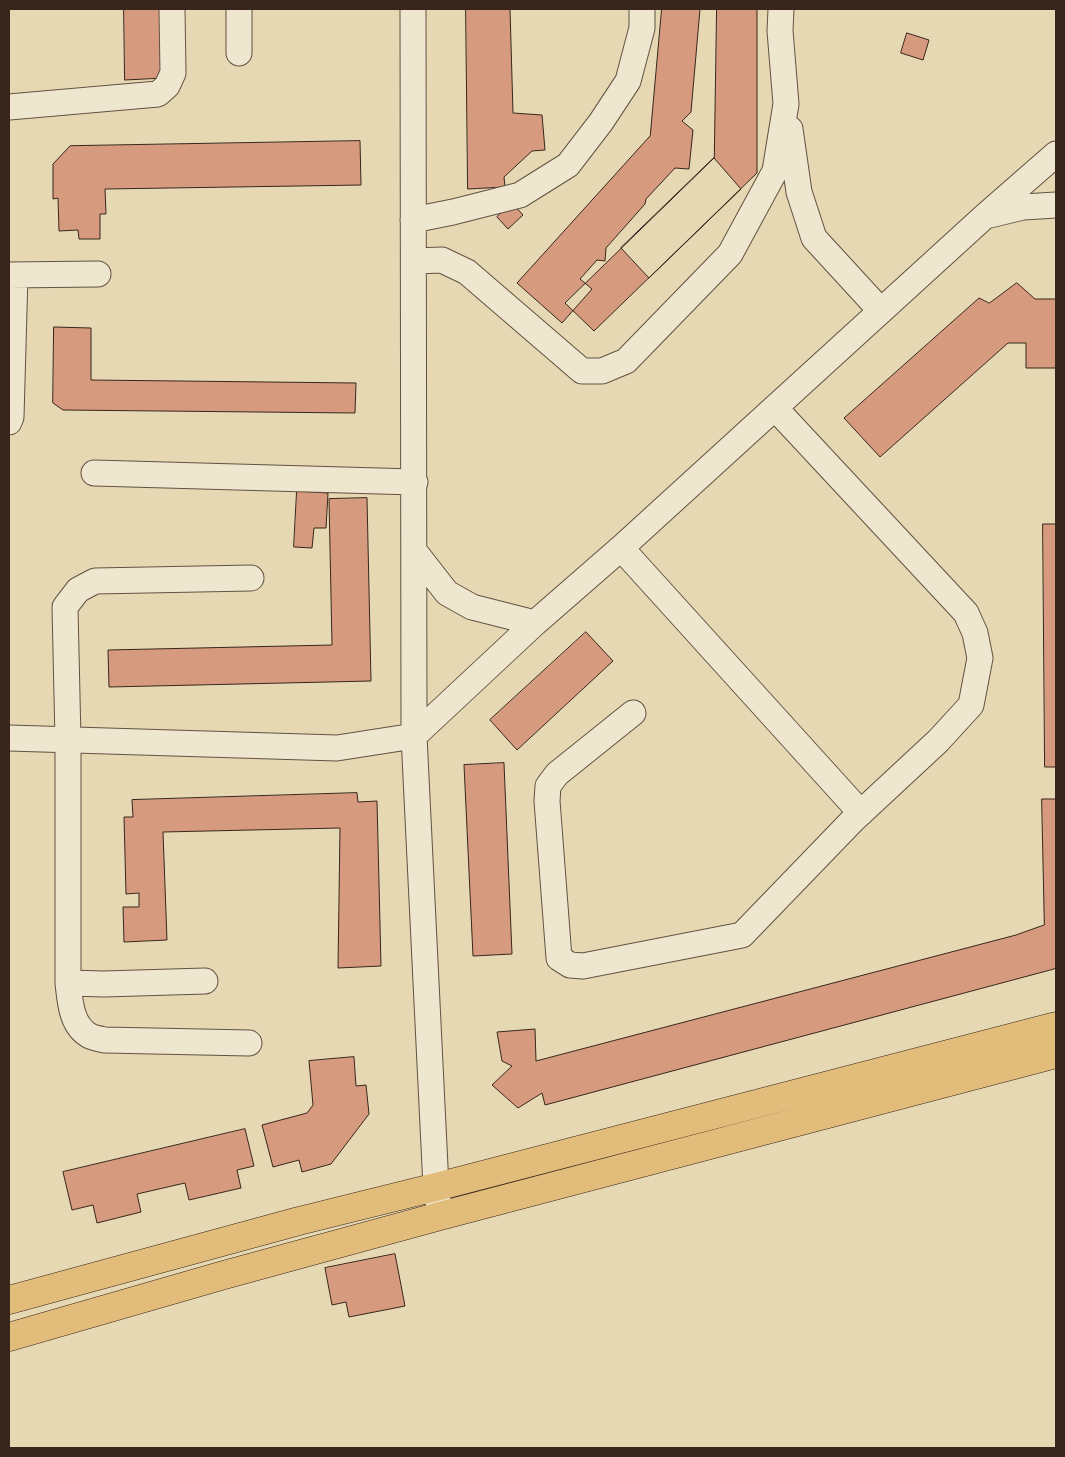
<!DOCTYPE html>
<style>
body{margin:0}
#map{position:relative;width:1065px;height:1457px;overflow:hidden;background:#e5d8b3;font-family:"IM FELL English",serif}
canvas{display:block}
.frame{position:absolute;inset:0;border:10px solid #38261c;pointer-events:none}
</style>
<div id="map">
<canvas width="1065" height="1457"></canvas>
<div class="frame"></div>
</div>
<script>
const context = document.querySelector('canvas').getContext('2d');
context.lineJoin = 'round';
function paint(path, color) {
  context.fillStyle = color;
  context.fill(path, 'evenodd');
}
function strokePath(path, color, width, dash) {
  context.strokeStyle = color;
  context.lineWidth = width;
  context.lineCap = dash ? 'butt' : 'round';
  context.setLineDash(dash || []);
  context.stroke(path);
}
const building = new Path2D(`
 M124,9H164V78L125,80Z
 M466,9H510L513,113L542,115L545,150L532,151L504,177L505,187L468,189Z
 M662,9H700L691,112L682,121L693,130L689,169L675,168L646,199L645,204L606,248L605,261L597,260L580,279L592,289L562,323L517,283L650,136Z
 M717,9H757V173L594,331L565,303L714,158Z
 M907,33L929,40L923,60L901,53Z
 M360,141L361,185L105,189L106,214H100V239H79L78,230L59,231L58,198L53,199V164L70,146Z
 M714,158L741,189L649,278L621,248Z
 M512,203L523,215L508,229L497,217Z
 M1017,283L1035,299H1056V368H1026V343H1008L880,457L844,418L979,298L989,303Z
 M54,327L91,328V380L356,383L355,413L63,410L53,403Z
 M297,491L328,493L326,528H314L312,548L294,547Z
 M367,498L371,681L109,687L108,650L332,645L329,499Z
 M1043,524H1056V767H1045Z
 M586,632L613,661L517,750L490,720Z
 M504,763L512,954L473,956L464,765Z
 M357,793L358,802L377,801L381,966L338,968L340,828L163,832L167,940L124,942L123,907H139V893L126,894L124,817H133L132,800Z
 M1042,799H1056V967L1054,969L545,1105L542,1093L518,1108L492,1085L512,1066L502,1061L497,1032L535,1029L536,1061L1016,935L1044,925Z
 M354,1057L356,1086L366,1085L369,1114L331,1164L302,1172L299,1160L273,1167L262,1125L307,1113L313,1105L309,1061Z
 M245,1129L254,1166L237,1170L241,1188L189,1200L185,1183L137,1194L141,1212L97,1223L93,1205L72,1210L63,1172Z
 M395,1254L405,1306L349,1317L346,1302L332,1305L325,1268Z`);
const minor = new Path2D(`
 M239,9V53
 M413,9L414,736L436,1187L440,1216
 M9,107L158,94L167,86L173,73L172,9
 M790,129L799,192L814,238L881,311
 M990,215L1023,207L1056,205
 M413,220L453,212L520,195L568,165L601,122L628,81L642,28V9
 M414,261L442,260L467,272L582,371H602L626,361L730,254L775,171L786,104L780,31L781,9
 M9,275L98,274
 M9,422L11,417L15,275
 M94,473L415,482
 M621,548L861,813
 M415,552L447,593L472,607L535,623
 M633,713L557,774L548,786L547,801L559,958L570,965L583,966L742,935L853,820L938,741L971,705L980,658L975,633L966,613L775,408
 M9,738L337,748L414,736L535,623L621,548L985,216L1056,154
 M205,981L104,984L68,983V740L65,607L78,590L95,581L251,578
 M68,983C70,1001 71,1026 90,1036C94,1038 100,1039 105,1040L249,1043`);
const major = new Path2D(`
 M9,1300L299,1221L436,1187L1056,1026
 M9,1337L224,1275L440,1216L1056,1054`);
paint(building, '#d69a7e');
strokePath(building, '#38261c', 1);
strokePath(minor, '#635242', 27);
strokePath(major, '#38261c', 29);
strokePath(minor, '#eee6ce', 25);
strokePath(major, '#e2bc7a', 28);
</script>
